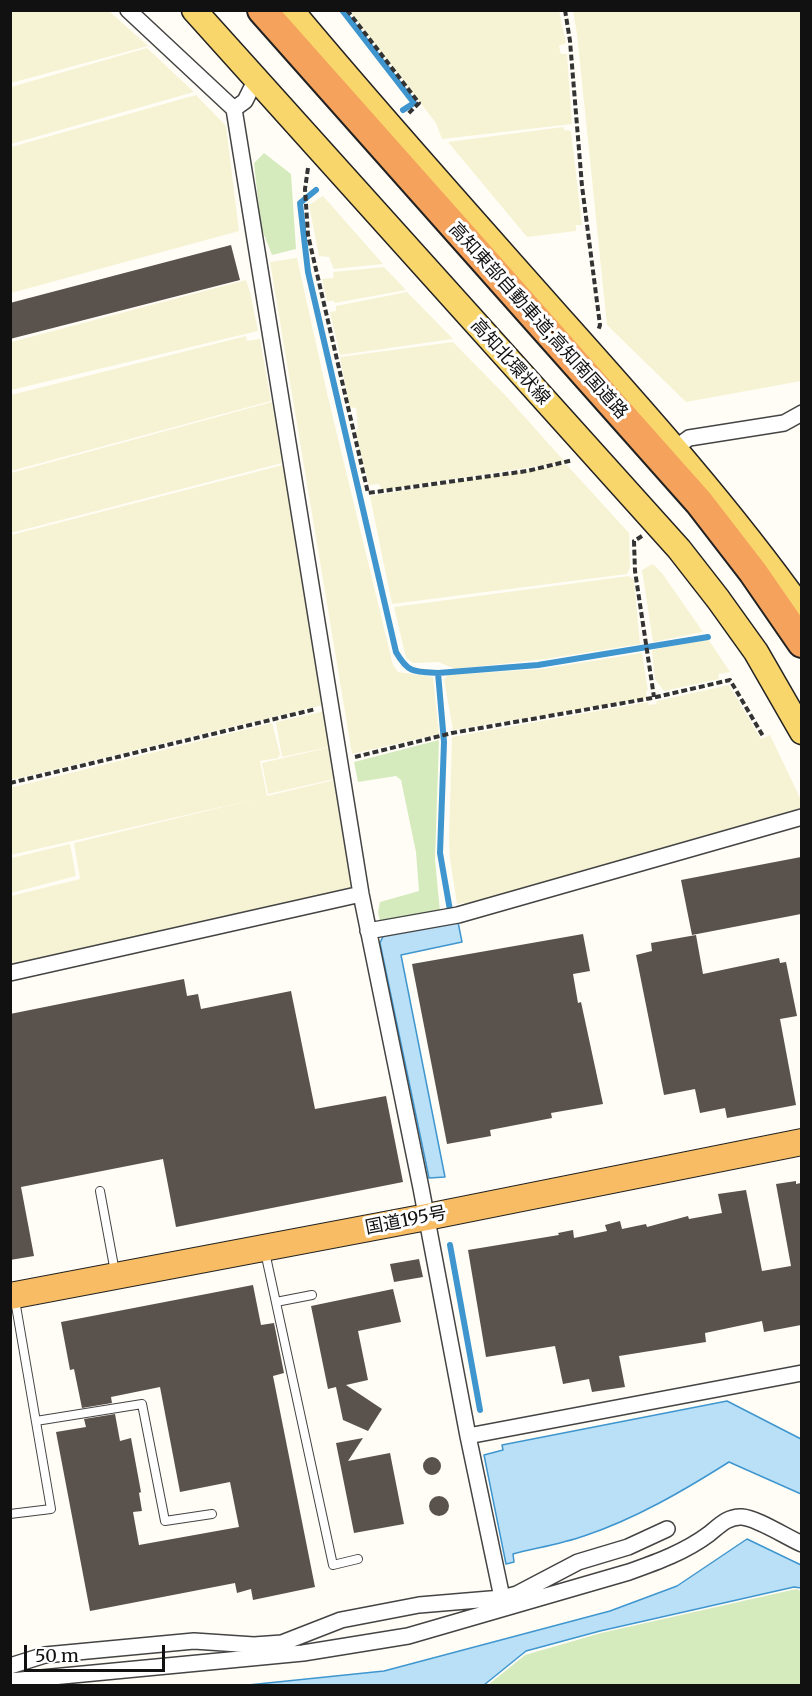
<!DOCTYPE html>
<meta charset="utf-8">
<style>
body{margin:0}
#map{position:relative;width:812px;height:1696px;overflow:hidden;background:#fffdf5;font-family:Merriweather,serif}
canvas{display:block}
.frame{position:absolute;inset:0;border:12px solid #111;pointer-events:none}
.scale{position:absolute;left:24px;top:1645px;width:141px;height:27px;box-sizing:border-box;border:3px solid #111;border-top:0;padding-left:8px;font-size:18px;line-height:21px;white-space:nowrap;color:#111;-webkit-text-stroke:4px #fff;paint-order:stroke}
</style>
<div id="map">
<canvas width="812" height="1696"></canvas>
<div class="frame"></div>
<div class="scale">50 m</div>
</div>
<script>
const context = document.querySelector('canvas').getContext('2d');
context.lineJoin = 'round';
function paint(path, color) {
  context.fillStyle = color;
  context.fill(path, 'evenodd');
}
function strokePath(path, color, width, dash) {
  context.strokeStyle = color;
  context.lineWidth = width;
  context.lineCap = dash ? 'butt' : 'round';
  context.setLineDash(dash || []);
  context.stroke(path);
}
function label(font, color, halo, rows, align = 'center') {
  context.font = font + ' Merriweather,"Noto Sans JP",serif';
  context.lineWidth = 6;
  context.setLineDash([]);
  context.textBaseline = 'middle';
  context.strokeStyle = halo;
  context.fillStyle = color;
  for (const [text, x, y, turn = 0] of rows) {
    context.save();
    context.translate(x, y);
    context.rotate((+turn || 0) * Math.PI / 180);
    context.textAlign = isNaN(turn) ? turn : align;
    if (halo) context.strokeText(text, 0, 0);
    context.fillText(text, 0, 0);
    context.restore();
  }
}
const farmland = new Path2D(`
 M11,10L109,11L148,46L11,83Z
 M349,11H559L566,43L559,46L561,54H567L572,124L442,139L436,123Z
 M573,11H801V381L686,402L607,325L577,34Z
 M147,48L194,92L11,144V87Z
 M196,95L226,126L239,231L11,293V147Z
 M563,127L564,130L571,131L582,225H576V231L527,237L448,142Z
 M323,196L383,264L334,269L329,257L319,256L309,205Z
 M297,258L327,393L393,665L398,672L433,677L439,734L352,754L270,262Z
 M384,267L406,290L335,303L334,301H327L322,279L334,278L333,272Z
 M246,280L250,292L258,331L11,390V342Z
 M407,292L453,339L340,355L330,312L336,311V306Z
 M246,336L247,341L260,339L271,401L11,471V395Z
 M453,342L505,395L565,462L382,490L379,484L369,485L355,432L358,429L356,408L349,407L340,357Z
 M272,402L282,463L11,533V473Z
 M566,464L629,533L630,567L627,574L392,604L370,496Z
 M283,465L323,705L11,780V535Z
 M653,564L662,573L703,632L653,642L642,570Z
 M629,576L634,580L640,644L545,659L455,669L438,662L413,663L406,658L394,607Z
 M708,639L730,672L718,674L719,679L664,691L655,679L652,650Z
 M642,653L648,691H646L647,698L453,730L444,680L447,675L542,669Z
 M729,685L761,739L770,735L801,800V810L465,907L464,903L457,904L450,859L449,840L452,737L648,702L649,705L656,704L657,701Z
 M325,711L329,747L282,757L276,722Z
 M272,723L280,754L278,758L260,761L267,796L334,780L352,883L351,890L11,965V896L80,879L74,843L256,799L11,855L10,788Z
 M331,747L334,763L331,764L334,779L268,794L262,763Z
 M70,844L76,876L11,893V858Z`);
const green = new Path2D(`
 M264,153L291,174L296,249L272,255L261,227L254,163Z
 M439,740L435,859L440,912L380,921L378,912L380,902L419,891L416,852L401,780L396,776L358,782L354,762Z
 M796,1589L801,1591V1685H488L525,1655L601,1633Z`);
const water = new Path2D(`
 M458,922L462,942L401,955L445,1177L429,1178L380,943L384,934Z
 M727,1401L801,1439V1494L729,1462C683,1491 635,1519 584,1536C561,1544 536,1548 513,1554L514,1562L506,1564L484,1455L503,1450L502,1445Z
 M747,1539L801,1565V1588L794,1587L600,1631L526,1651L484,1685H248L384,1671L610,1611L677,1586Z`);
const stream = new Path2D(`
 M342,10L414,103L403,110
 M316,190L300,203L308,272L396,652C408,673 414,672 438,673L444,742L440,853L451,916
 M438,673L538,665L708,637
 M450,1245L480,1410`);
const building = new Path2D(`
 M231,245L240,280L10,339V303Z
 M801,857V914L692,935L681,880Z
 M583,934L590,971L573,974L578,1003L581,1002L603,1104L551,1113L552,1118L490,1130L491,1136L447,1144L412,964Z
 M696,935L703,974L779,958L780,963L786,962L797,1016L780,1019L796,1105L727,1118L725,1108L700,1113L695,1089L664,1095L636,955L652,951L651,943Z
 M184,979L187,996L198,994L201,1009L291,991L315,1109L386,1096L403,1182L176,1227L163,1159L21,1187L34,1256L10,1260V1014Z
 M796,1181V1184L801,1183V1325L764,1332L762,1321L705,1333L706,1342L619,1356L625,1387L592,1392L589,1379L563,1384L555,1346L486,1357L468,1250L559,1235L558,1233L573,1230L574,1238L607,1231L605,1225L620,1221L622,1229L646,1224L647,1227L688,1216L689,1219L722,1213L718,1194L746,1190L762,1271L791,1266L776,1184Z
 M419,1259L423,1277L394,1282L390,1264Z
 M253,1285L261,1325L274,1323L284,1373L273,1376L315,1587L253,1600L251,1589L237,1593L235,1583L90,1611L56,1432L86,1427L84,1419L115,1414L120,1441L131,1438L141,1492L139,1493L142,1511L133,1512L139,1545L239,1527L230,1482L180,1492L160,1387L111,1397L112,1403L82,1408L74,1369L70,1370L61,1322Z
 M393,1289L401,1322L358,1331L368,1380L346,1385L382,1409L368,1431L343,1420L336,1387L328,1389L311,1306Z
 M363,1438L348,1461L390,1453L404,1524L354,1533L336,1443Z
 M423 1466a9 9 0 1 1 18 0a9 9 0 1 1-18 0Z
 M429 1506a10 10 0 1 1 20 0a10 10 0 1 1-20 0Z`);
const path = new Path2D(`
 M347,10L419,103L407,115
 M565,10L570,41L582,186L600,325L598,331
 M308,168L305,189L308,235L368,493L527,471L573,460
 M642,536L634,541L635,571L654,697
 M355,757L452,733L652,698L730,680L763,736
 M10,783L316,709`);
const service = new Path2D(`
 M100,1191L115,1272
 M265,1252L333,1565L358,1559
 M276,1302L312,1295
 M36,1421L142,1404L165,1521L212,1514
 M10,1514L51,1509L15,1300`);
const minor = new Path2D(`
 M128,10L234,109L361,894L421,1188L468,1436L504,1607
 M234,109L245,101L256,79
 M674,449L689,438L784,423L802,413
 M368,931L458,915L802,817
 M10,973L361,894
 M468,1436L802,1373
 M10,1666L45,1655L194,1641L254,1645L282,1643L341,1620L419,1605L502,1598L517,1594L578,1562L628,1547L667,1529
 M10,1681L303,1653L408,1636L629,1572C657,1562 685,1552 709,1534C719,1526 728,1516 742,1517C757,1518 786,1537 802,1544`);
const primary = new Path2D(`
 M194,10L679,549L718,599L756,652L802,732
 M291,10C380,117 473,220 565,324C648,417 730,509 802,610`);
const trunk = new Path2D(`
 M10,1296L427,1217L802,1142`);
const motorway = new Path2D(`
 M262,10L699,502L753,572L802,643`);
const streetNames = [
 ["高知東部自動車道;高知南国道路",538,321,48],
 ["高知北環状線",510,362,48],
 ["国道195号",406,1221,-11]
];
paint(farmland, '#f6f3d4');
paint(green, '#d5ebbd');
paint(water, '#b9e0f7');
strokePath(water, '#3f96cf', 1.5);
strokePath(stream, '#3f96cf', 6);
paint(building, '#5a524d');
strokePath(service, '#444', 10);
strokePath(minor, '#444', 18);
strokePath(primary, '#222', 27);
strokePath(trunk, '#222', 28);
strokePath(motorway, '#222', 32);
strokePath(path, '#333', 4, [6, 3]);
strokePath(service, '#fff', 8);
strokePath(minor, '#fff', 15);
strokePath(primary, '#f9d66b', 24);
strokePath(trunk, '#f7bc64', 26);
strokePath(motorway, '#f5a25d', 28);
label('18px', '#111', '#fff', streetNames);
</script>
